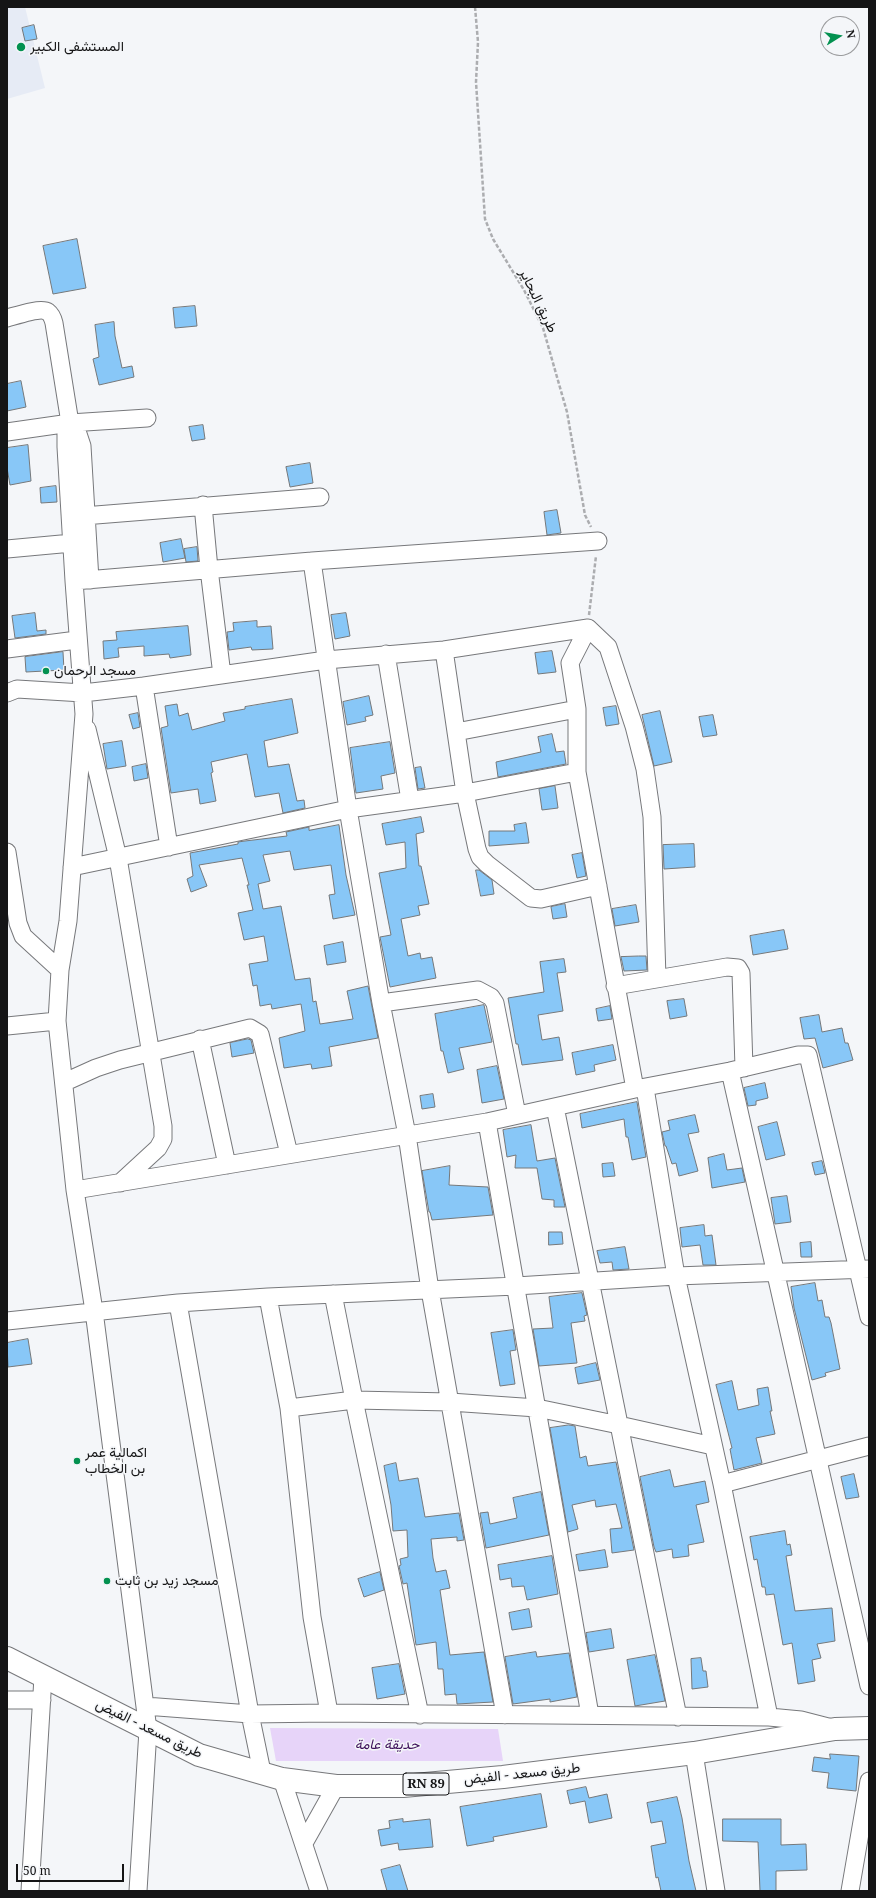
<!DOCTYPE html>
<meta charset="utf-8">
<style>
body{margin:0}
#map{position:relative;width:876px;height:1898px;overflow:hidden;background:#f4f6f9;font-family:"Noto Serif",serif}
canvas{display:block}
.frame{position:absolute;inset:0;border:8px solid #151516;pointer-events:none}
.north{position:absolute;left:820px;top:16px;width:40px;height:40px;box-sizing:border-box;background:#f4f6f9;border:1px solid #9b9c9e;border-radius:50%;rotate:79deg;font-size:11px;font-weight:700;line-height:16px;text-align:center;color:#151516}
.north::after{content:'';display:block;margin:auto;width:14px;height:18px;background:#039150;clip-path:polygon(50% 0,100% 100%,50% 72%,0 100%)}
.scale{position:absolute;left:16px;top:1864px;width:108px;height:18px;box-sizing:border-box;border:2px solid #151516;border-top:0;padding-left:5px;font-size:12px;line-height:14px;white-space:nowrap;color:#151516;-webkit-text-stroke:3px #f4f6f9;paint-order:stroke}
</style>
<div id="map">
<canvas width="876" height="1898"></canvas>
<div class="frame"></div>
<div class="north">N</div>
<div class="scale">50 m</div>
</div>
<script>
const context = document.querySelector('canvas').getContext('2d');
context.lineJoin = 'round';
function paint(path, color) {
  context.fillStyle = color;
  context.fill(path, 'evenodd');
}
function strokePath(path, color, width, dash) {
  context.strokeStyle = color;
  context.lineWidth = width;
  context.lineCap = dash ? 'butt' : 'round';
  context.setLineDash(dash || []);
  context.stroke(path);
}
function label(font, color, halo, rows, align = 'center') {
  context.font = font + ' "Noto Serif",Vazirmatn,serif';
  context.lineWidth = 3;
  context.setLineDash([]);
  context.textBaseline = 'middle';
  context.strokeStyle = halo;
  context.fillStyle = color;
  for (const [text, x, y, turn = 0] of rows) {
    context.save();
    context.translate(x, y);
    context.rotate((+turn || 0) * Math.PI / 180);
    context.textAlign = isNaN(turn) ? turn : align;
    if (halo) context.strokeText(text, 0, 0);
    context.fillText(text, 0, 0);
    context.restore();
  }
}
const built = new Path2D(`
 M7,7H25L45,88L7,99Z`);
const green = new Path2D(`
 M270,1728L498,1729L503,1761H276Z`);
const building = new Path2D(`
 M34,25L37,39L25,41L22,28Z
 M77,239L86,288L53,294L43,246Z
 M195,306L197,326L175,328L173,308Z
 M114,322L115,336L122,368L132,366L134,377L99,385L93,359L99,357L95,325Z
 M21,381L26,407L7,411V384Z
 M203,425L205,439L192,441L189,427Z
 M28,445L31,481L10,485L7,468V448Z
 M310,463L313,483L290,487L286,467Z
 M56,486L57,502L41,503L40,488Z
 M557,510L561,533L547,535L544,512Z
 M181,539L185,558L163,562L160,543Z
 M197,547L198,561L186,562L184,549Z
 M35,613L37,631L46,630V634L15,638L12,616Z
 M346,613L350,636L335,639L331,615Z
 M257,621V627L271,626L273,649L252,650L251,647L229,650L227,632L234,631L233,623Z
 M188,626L191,655L170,658L169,654L144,656V646L118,648L119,657L104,659L103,641L117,640L116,632Z
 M552,651L556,672L538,674L535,653Z
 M63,652L64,670L26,672L25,657Z
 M369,696L373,715L365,717L366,721L347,725L343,702Z
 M292,699L298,733L264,741L268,767L289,764L297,801L304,800L305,808L283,813L279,793L255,797L247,754L211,762L213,772L211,773L216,801L200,804L198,789L171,793L161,728L168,726L165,706L177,704L179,716L188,713L192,730L225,721L223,713L245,709V707Z
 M616,706L619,724L606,726L603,708Z
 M660,711L672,762L654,766L642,715Z
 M138,713L140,727L133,729L129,715Z
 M713,715L717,735L703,737L699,717Z
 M552,734L556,752L564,751L566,764L498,777L496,762L541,752L538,737Z
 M122,741L126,766L107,769L103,744Z
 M390,742L395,773L381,776L383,789L356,793L350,748Z
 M146,764L148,778L134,781L132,767Z
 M421,767L425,788L418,789L415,768Z
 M555,786L558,808L542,810L539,789Z
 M421,817L424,832L416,834L419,866H421L429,904L418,906L420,915L401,919L408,956L420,953L421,959L432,957L436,978L390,987L380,937L391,935L379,873L406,868L405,842L386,845L382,824Z
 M526,823L529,843L489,846V831H515L514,825Z
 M339,825L346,875L355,915L333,919L329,895L335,894L331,865L294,870L290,851L263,855L270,881L258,884L263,909L281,906L295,980L310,978L313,1002L316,1001L320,1024L353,1019L347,991L368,986L378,1038L329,1047L332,1066L312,1069L311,1064L284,1068L279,1038L305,1031L301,1004L272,1009L271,1004L260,1006L257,985L253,986L249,964L268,961L264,936L244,940L238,913L253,910L247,885H249L242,858L199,865L207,886L191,892L187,879L193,876L190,853L238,844V842L245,841L287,836L286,832L309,827V830Z
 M694,844L695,867L664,869L663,845Z
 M582,853L586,876L577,878L572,855Z
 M476,870H479L492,880L494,894L481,896Z
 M565,904L567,917L553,919L551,907Z
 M636,905L639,922L615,926L612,909Z
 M784,930L788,949L753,955L750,936Z
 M343,942L346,962L327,965L324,946Z
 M639,956H646L647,970L624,971L621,957Z
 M564,959L566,972L557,973L563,1011L538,1015L542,1040L559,1037L563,1060L522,1065L518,1044H516L508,998L544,992L540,962Z
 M684,999L687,1016L670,1019L667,1001Z
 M484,1005L492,1042L459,1048L464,1069L448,1073L443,1051H441L435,1014Z
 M610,1006L612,1019L598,1021L596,1009Z
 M819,1015L822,1032L842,1028L845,1043H848L853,1060L823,1068L815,1038L804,1039L800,1018Z
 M248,1039L251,1040L254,1053L232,1057L230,1043Z
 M613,1045L616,1060L594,1065L595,1071L576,1075L572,1053Z
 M497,1066L504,1099L482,1103L477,1070Z
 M765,1083L768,1098L756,1101V1105L748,1106L744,1088Z
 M433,1094L435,1107L422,1109L420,1096Z
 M637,1102L646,1157L632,1160L628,1137H626L624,1119L582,1128L580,1114Z
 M695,1115L699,1132L688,1134L698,1171L679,1176L676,1163L672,1164L666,1146H665L662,1132L670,1130L668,1121Z
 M777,1122L785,1155L766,1160L758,1127Z
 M531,1125L537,1161L555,1158L565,1207H554V1200L542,1199L537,1168H515L516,1155L507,1157L503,1130Z
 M724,1154L727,1170L742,1168L745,1182L712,1188L708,1158Z
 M822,1161L825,1173L815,1175L812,1163Z
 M613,1163L615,1176L603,1177L602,1164Z
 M450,1166L449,1185L488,1187L493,1215L432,1220L430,1212H429L422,1171Z
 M787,1196L791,1222L775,1224L771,1198Z
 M704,1225L705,1236L712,1235L716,1265H703L700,1245L682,1247L680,1228Z
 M549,1232H562L563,1244L549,1245Z
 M811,1242L812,1257H801L800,1243Z
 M625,1247L629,1269L613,1270L612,1262L600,1263L597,1251Z
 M815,1283L818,1301L822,1300L825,1317H829L831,1323L840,1369L825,1373L826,1376L812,1380L794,1308L791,1287Z
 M582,1293L587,1315L584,1316L585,1321L571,1323L577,1363L539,1366L533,1329L553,1328L549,1297Z
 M513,1330L516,1350L510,1351L515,1384L500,1386L491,1333Z
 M28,1339L32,1364L8,1367L7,1343Z
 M596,1363L600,1380L578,1384L575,1368Z
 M732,1381L738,1410L759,1405L757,1389L768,1387L772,1411H770L775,1434L756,1438L762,1463L734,1470L730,1449L732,1448L716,1385Z
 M569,1425L575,1426L580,1458L586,1456L588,1466L616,1462L634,1550L612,1553L610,1529L622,1528L616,1504L596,1507L595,1500L572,1505L578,1529L568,1532L550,1428Z
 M396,1463L399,1481L418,1478L425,1517L459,1513L464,1540L457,1541V1537L431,1539L433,1558L436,1572L446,1570L450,1588L440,1590L450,1655L484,1652L493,1702L457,1704L456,1694L445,1695L443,1669H438L436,1642L416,1645L407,1583L403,1584L399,1566L401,1565L400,1559L408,1557L407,1530L393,1531L391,1505L384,1466Z
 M670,1470L674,1487L705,1481L709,1502L696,1505L704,1542L688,1545L689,1556L673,1558L672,1549L656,1552L654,1547L640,1477Z
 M854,1474L859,1497L846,1499L841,1477Z
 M541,1492L549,1535L486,1548L480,1513L488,1512L490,1524L517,1518L513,1498Z
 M785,1531L787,1545L790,1544L792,1555L786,1556L795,1611L832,1608L835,1641L817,1644L821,1658L812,1660L815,1681L798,1684L792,1643L783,1645L774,1594L766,1595L765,1587H762L757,1559L754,1560L750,1537Z
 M605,1550L608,1567L579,1571L576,1555Z
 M552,1556L558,1594L527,1600L524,1586L512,1587L511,1578L500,1580L498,1565Z
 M380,1572L384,1590L364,1597L358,1579Z
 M529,1609L532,1627L512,1630L509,1613Z
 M611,1629L614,1648L589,1652L586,1633Z
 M536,1652L537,1657L569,1653L577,1697L550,1702V1699L513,1704L505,1657Z
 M655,1655L665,1701L635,1706L627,1660Z
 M701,1658L703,1671H706L708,1687L692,1689L691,1659Z
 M399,1664L405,1694L377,1699L372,1668Z
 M830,1754L859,1756L856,1791L827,1788L829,1773L812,1771L814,1757L830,1759Z
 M586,1787L589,1798L607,1794L612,1818L589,1823L585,1801L570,1804L567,1791Z
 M541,1794L547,1827L493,1837L494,1841L467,1846L460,1807Z
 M677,1797L682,1818L689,1861L696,1891H661L658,1877L656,1878L651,1846L666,1843L662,1821L651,1823L647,1803Z
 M403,1819V1822L430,1819L433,1847L399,1850L398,1843L381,1846L378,1830L390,1828L389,1821Z
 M723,1819H781V1845L806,1844L807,1870L776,1871V1891H760L758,1842L723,1841Z
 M400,1865L408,1891H387L381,1870Z`);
const path = new Path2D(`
 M475,7L478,42L476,82L485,219L493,239L524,290L543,328L567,412L585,515L591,527
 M589,615L596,556`);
const minor = new Path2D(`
 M7,318C15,316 41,307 48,312C52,315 53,319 54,323L70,423L7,432
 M70,423L66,434V447L74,581L84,714L68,921L60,970L57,1021L75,1190
 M70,423L78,434L82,446L90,580
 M70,423L147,418
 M203,505L209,569L222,675
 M71,517L320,497
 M7,549L72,543
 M312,561L348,809L381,1003L407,1135L430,1290L505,1715
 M74,581L312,561L598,541
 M588,628L608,647L634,726L645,769L652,817L657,978
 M7,649L77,640
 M444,650L465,793L477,849L480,857L487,864L531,898L541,899L598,886
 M386,654L410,800
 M144,686L169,847
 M7,693L17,689L83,693L144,686L326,660L444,650L588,628L570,663L577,709V772L635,1089
 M87,729L118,858L163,1126V1139L158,1148L120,1183
 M456,732L577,709
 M7,852L18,923L23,936L60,970
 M72,867L348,809L465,793L577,772
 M615,986L727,967L738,968L741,973L744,1068
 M381,1003L478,990L491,997L495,1003L517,1115
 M7,1026L57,1021
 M200,1039L227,1165
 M730,1071L869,1686
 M65,1082L96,1068L120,1060L250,1028L260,1034L289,1154
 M645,1088L676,1276L722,1484L769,1717
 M555,1107L678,1717
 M487,1122L590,1715
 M333,1294L354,1400L420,1715
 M178,1303L250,1714L262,1772
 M7,1321L178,1303L268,1297L516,1286L676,1276L869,1269
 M289,1408L354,1400L450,1402L537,1408L619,1425L713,1446
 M722,1484L869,1446
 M7,1700H42
 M145,1706L250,1714L329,1713L312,1617L289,1408L268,1297
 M329,1713L769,1717L801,1720L832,1728
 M694,1753L716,1891
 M282,1779L319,1891
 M304,1843L336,1786
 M30,1891L43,1677
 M138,1891L148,1730L94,1311L75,1190L487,1122L635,1089L730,1071L798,1055H808L869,1317
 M850,1891L869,1781`);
const major = new Path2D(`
 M7,1658L199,1755L282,1779L336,1786H403L503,1777L694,1753L835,1729L869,1728`);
const markers = [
 [21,47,5,"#039150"],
 [46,671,4,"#039150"],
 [77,1461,4,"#039150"],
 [107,1581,4,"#039150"]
];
const shields = [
 [426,1784,46]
];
const shieldNames = [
 ["RN 89",426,1784]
];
const poiNames = [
 ["المستشفى الكبير",30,47],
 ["مسجد الرحمان",54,671],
 ["اكمالية عمر",85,1453],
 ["بن الخطاب",85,1469],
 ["مسجد زيد بن ثابت",115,1581]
];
const streetNames = [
 ["طريق البحاير",538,301,64],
 ["طريق مسعد - الفيض",149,1729,26],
 ["طريق مسعد - الفيض",522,1774,-6]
];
const parkNames = [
 ["حديقة عامة",387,1745]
];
paint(built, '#e6ebf5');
paint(green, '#e7d4f9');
paint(building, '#88c7f7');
strokePath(building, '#75787a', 1);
strokePath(minor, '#77787b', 19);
strokePath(major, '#77787b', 24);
strokePath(path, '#acadb0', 2.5, [4, 2]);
strokePath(minor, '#fff', 17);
strokePath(major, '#fff', 22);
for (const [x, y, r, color] of markers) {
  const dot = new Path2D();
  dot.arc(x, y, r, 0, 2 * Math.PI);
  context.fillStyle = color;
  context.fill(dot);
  strokePath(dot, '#f4f6f9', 1.5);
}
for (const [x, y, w] of shields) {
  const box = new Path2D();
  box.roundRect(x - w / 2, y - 11, w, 22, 3);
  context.fillStyle = '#f4f6f9';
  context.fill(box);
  strokePath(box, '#151516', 1);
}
label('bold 13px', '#151516', null, shieldNames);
label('14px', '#151516', '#f4f6f9', poiNames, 'left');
label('14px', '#151516', '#f4f6f9', streetNames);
label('italic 14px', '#3f125b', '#f4f6f9', parkNames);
</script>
